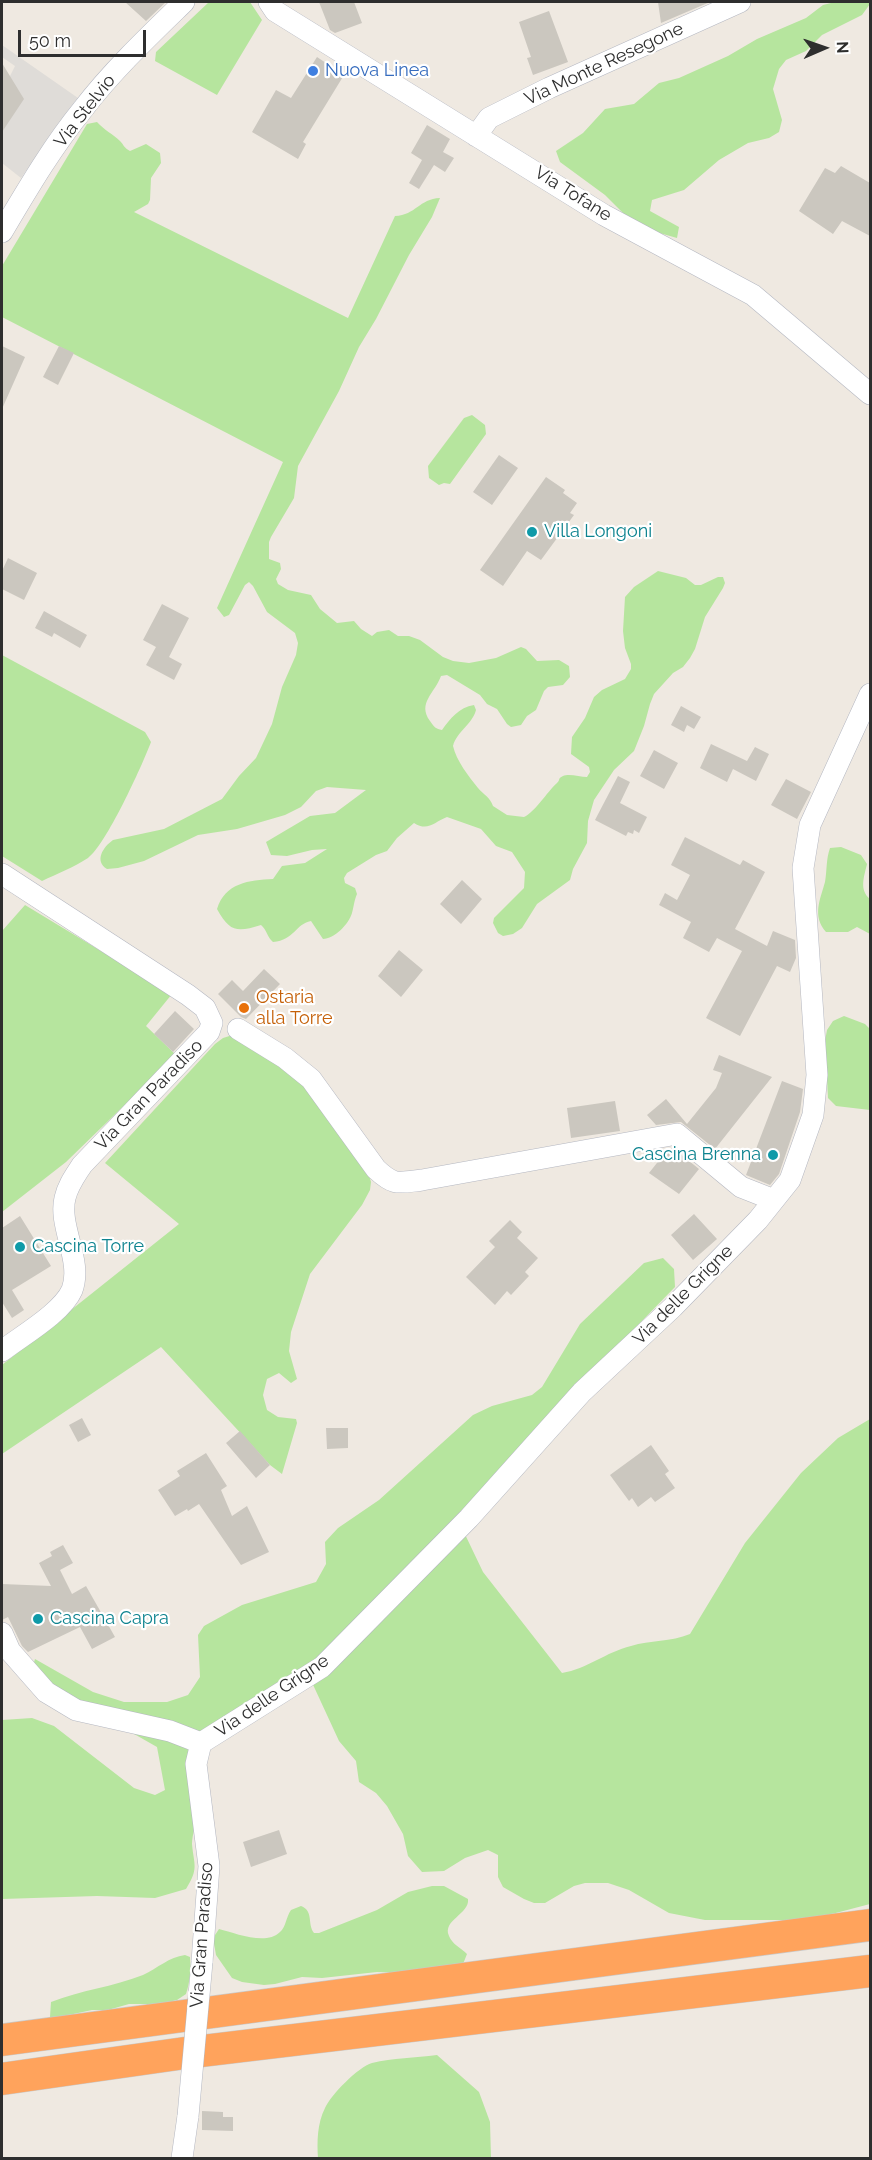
<!DOCTYPE html>
<style>
body{margin:0}
#map{position:relative;width:872px;height:2160px;overflow:hidden;background:#efe9e1;font-family:Raleway,sans-serif}
canvas{display:block}
.frame{position:absolute;inset:0;border:3px solid #2e2e2e;pointer-events:none}
.north{position:absolute;left:794px;top:18px;width:60px;height:60px;-webkit-text-stroke:4px #fff;paint-order:stroke;rotate:88deg;font-size:16px;font-weight:700;line-height:24px;text-align:center;color:#2e2e2e}
.north::after{content:'';display:block;margin:auto;width:21px;height:27px;background:#2e2e2e;clip-path:polygon(50% 0,100% 100%,50% 72%,0 100%)}
.scale{position:absolute;left:18px;top:30px;width:128px;height:27px;box-sizing:border-box;border:3px solid #2e2e2e;border-top:0;padding-left:8px;font-size:18px;line-height:21px;white-space:nowrap;color:#2e2e2e;-webkit-text-stroke:4px #fff;paint-order:stroke}
</style>
<div id="map">
<canvas width="872" height="2160"></canvas>
<div class="frame"></div>
<div class="north">N</div>
<div class="scale">50 m</div>
</div>
<script>
const context = document.querySelector('canvas').getContext('2d');
context.lineJoin = 'round';
function paint(path, color) {
  context.fillStyle = color;
  context.fill(path, 'evenodd');
}
function strokePath(path, color, width, dash) {
  context.strokeStyle = color;
  context.lineWidth = width;
  context.lineCap = dash ? 'butt' : 'round';
  context.setLineDash(dash || []);
  context.stroke(path);
}
function label(font, color, halo, rows, align = 'center') {
  context.font = font + ' Raleway,sans-serif';
  context.lineWidth = 4.5;
  context.setLineDash([]);
  context.textBaseline = 'middle';
  context.strokeStyle = halo;
  context.fillStyle = color;
  for (const [text, x, y, turn = 0] of rows) {
    context.save();
    context.translate(x, y);
    context.rotate((+turn || 0) * Math.PI / 180);
    context.textAlign = isNaN(turn) ? turn : align;
    if (halo) context.strokeText(text, 0, 0);
    context.fillText(text, 0, 0);
    context.restore();
  }
}
const green = new Path2D(`
 M209,2H250L262,20L217,95L155,61L156,52Z
 M835,2H868L870,4L862,15L822,35L806,51L786,60L779,69L773,89L782,120L779,132L769,138L748,143L719,160L684,190L652,200L650,211L679,227L677,238L656,232L627,217L605,195L560,162L556,151L583,133L605,109L634,104L659,83L679,78L728,56L757,39L806,18L823,5Z
 M97,122C104,130 113,134 120,141C124,145 124,148 130,151L146,144L160,153L161,163L151,178L150,200L148,204L134,212L348,318L395,216C416,215 419,199 440,198L432,217L409,255L376,319L359,347L339,391L298,466L294,498L271,537L269,542V559L280,563L281,569L276,579L278,584L288,590L311,595L320,609L337,623L354,621L361,629L372,636L377,632L389,630L398,636H409L420,640L443,657L453,661L469,663L496,658L521,647L526,649L537,661L559,660L569,666L570,677L563,685L548,687L544,691L536,710L527,716L521,725L511,727L507,724L497,709L487,704L480,695L447,675L441,676C435,693 417,703 430,721C434,727 436,729 442,730C450,719 459,707 474,705L476,710C472,725 457,731 453,746C456,760 469,777 478,788C484,795 490,797 493,806L507,815L524,817C535,812 547,792 557,783C561,779 557,779 563,776C569,773 580,777 587,777L590,772L589,767L571,754L572,737L585,718L594,697L602,690L625,679L631,669V664L625,648L623,631L625,597L634,587L658,571L686,578L695,585H701L718,577H723L725,583L723,588L705,617L695,649L690,658L683,667L673,673L654,694L650,704L644,726L634,751L614,770L594,800L588,821L587,843L573,869L570,880L537,904L522,928L513,934L503,936L498,933L493,923L494,918L524,888L525,872L512,852L496,846L481,829L447,817C434,822 428,832 414,823L397,838L387,851L376,855L347,873L344,878L345,883L355,888L357,894C354,901 354,906 352,913C349,924 334,939 323,939L311,921C295,924 295,940 273,942C267,937 267,930 261,925C238,932 230,933 217,909C225,883 249,880 273,879L282,866L305,863L327,849L312,850L287,856L271,855L266,842L310,816L335,813L366,790L327,787L316,791L301,807L285,815L237,829L198,835L144,861L118,868L107,869C94,861 103,847 113,840L164,829L222,799L239,776L256,758L272,724L282,687L296,655L298,643L295,633L267,612L253,586L249,582L245,585L229,615L224,617L217,608L283,462L2,317V266L87,124Z
 M472,415L485,425L486,434L450,484L444,483L439,485L429,478L428,466L464,418Z
 M2,655L145,732L151,742C142,766 106,845 88,858C74,867 57,874 42,881L2,856Z
 M841,847L861,855L867,864C864,877 859,890 870,899V934L857,927L848,932H826C812,916 820,900 825,882C827,870 826,859 830,848Z
 M25,905L172,994L146,1026L176,1055L66,1162L2,1212V931Z
 M844,1016L865,1024L870,1029V1110L836,1106L828,1098L825,1041L827,1030L833,1021Z
 M236,1034L284,1061L366,1165L371,1182L370,1190L362,1205L310,1274L291,1332L289,1351L297,1379L291,1383L279,1373L267,1379L263,1395L267,1410L278,1417L296,1419L297,1423L282,1474L270,1465L161,1347L2,1454V1365L179,1224L105,1163L215,1044L223,1038Z
 M663,1258L674,1269L675,1287L567,1398L461,1526L483,1572L562,1673C587,1669 606,1652 631,1646C650,1640 671,1642 690,1634L745,1543L801,1473L838,1438L870,1419V1904L809,1920H705L669,1913L629,1890L608,1883H585L574,1886L545,1903H534L524,1899L503,1887L498,1877V1855L488,1850L465,1858L444,1871L422,1872L408,1856L403,1834L387,1806L376,1793L359,1782L356,1761L339,1741L309,1676L187,1745C191,1768 195,1792 196,1816C196,1825 192,1835 192,1844C194,1866 199,1868 186,1889L155,1898L97,1896L2,1899V1720L32,1718L54,1726L134,1788L155,1795L165,1790L157,1747L69,1697L31,1672L35,1659L93,1692L124,1702H167L188,1695L200,1677L198,1635L204,1626L242,1605L316,1582L326,1564L325,1542L338,1528L379,1500L473,1415L492,1406L532,1395L542,1387L580,1324L644,1263Z
 M432,1886H444L468,1899C470,1914 442,1920 449,1936C452,1944 461,1948 467,1954L463,1964L414,1973L377,1972L322,1978L302,1977L275,1984L264,1985L242,1982L232,1978L216,1955L213,1938L219,1929C235,1933 266,1946 280,1932C286,1927 286,1917 291,1910L301,1906C314,1911 307,1924 314,1933H319L377,1910L408,1892Z
 M185,1955L190,1957C191,1970 190,1982 186,1994L177,2000L161,2004H129L108,2010H92L55,2018L50,2017L51,2002C81,1990 113,1987 143,1975C158,1968 169,1957 185,1955Z
 M437,2055L479,2092L490,2122L491,2158H318C317,2142 317,2124 325,2108C331,2095 358,2067 372,2063C393,2058 415,2058 437,2055Z`);
const plaza = new Path2D(`
 M2,45L78,98L21,178L2,163V121L8,122L10,76L15,66L2,57Z`);
const building = new Path2D(`
 M125,2H166L146,21Z
 M319,2H354L362,23L335,33L330,30Z
 M658,2H710L661,23Z
 M549,11L568,62L533,75L527,58L531,57L519,22Z
 M317,57L344,75L303,142L306,144L298,159L252,132L276,90L291,98Z
 M2,63L24,99L2,132Z
 M427,125L450,139L443,152L454,158L445,172L434,165L419,189L409,183L422,160L411,153Z
 M841,166L870,183V236L842,221L833,234L799,211L825,168L835,173Z
 M2,346L25,357L2,409Z
 M59,346L74,353L58,385L43,377Z
 M499,455L518,468L492,505L473,492Z
 M546,477L565,490L563,493L577,503L570,513L574,515L541,560L527,551L503,586L480,570Z
 M8,558L37,573L24,600L2,589V571Z
 M162,604L189,618L169,657L182,664L174,680L146,665L156,647L143,640Z
 M44,611L87,635L80,648L54,633L52,637L35,628Z
 M681,706L701,717L694,729L687,725L684,732L671,725Z
 M711,744L747,761L755,747L769,754L756,781L733,769L727,782L700,768Z
 M654,750L678,763L664,789L640,776Z
 M618,776L630,782L620,803L647,817L639,833L634,830L633,834L628,832L626,836L595,820Z
 M786,779L811,792L797,819L771,805Z
 M685,837L740,865L743,860L765,872L735,929L767,946L773,931L795,940L796,958L790,972L777,966L740,1036L706,1018L742,951L717,938L709,952L683,938L691,922L659,905L665,893L677,900L690,875L671,865Z
 M462,880L482,899L461,924L440,904Z
 M399,950L423,970L401,997L378,976Z
 M264,969L280,984L246,1019L241,1017L218,994L232,980L243,991Z
 M175,1011L194,1029L173,1052L154,1034Z
 M719,1055L772,1077L715,1149L681,1122L656,1125L647,1115L666,1099L687,1124L716,1088L722,1073L713,1070Z
 M782,1081L803,1089L800,1112L779,1174L770,1185L746,1175Z
 M615,1101L620,1131L571,1138L567,1108Z
 M673,1148L699,1169L679,1194L649,1173L668,1149Z
 M694,1214L717,1239L693,1260L671,1235Z
 M20,1216L51,1266L12,1290L24,1310L12,1318L2,1302V1228Z
 M510,1220L522,1232L517,1238L538,1258L525,1272L529,1276L511,1295L507,1291L495,1305L466,1277L495,1247L489,1241Z
 M82,1418L91,1435L78,1442L69,1425Z
 M326,1428H348V1448L327,1449Z
 M240,1431L270,1465L256,1478L226,1443Z
 M651,1445L669,1471L665,1474L675,1488L655,1502L651,1497L638,1507L632,1498L629,1501L610,1475Z
 M206,1453L227,1486L221,1490L232,1516L247,1506L269,1552L241,1565L199,1504L188,1511L187,1509L175,1516L158,1490L180,1476L177,1471Z
 M63,1545L73,1563L60,1570L72,1594L86,1586L115,1637L92,1649L80,1627L28,1652L22,1646L8,1617L2,1620V1584L51,1586L39,1563L52,1556L50,1552Z
 M279,1830L287,1854L251,1867L243,1842Z
 M202,2111L223,2112V2117H233V2131L202,2130Z`);
const minor = new Path2D(`
 M269,2L275,11L604,215L753,295L870,394
 M476,136L489,118L549,88L740,2
 M2,232C27,190 52,147 83,109C113,70 149,36 184,2
 M2,874L188,995L205,1008L212,1023L209,1032L82,1165C75,1176 68,1185 65,1198C58,1226 83,1261 72,1290C62,1313 21,1336 2,1351
 M238,1029L285,1058L311,1079L376,1169C394,1186 398,1183 422,1180L677,1134L741,1187L774,1200
 M2,1633L10,1651L46,1692L76,1710L170,1731L201,1743
 M201,1743L322,1667L469,1518L582,1392L673,1307L758,1220L790,1180L813,1115L817,1075L803,868L810,825L870,694
 M201,1743L196,1764L209,1866L202,1962
 M182,2158L188,2116`);
const highway = new Path2D(`
 M2,2040L870,1925
 M2,2079L185,2053L870,1971`);
const minorBridge = new Path2D(`
 M188,2116L202,1962`);
const markers = [
 [313,71,6,"#3f7fe0"],
 [532,532,6,"#0f9aa8"],
 [244,1008,6,"#e8710a"],
 [773,1155,6,"#0f9aa8"],
 [20,1247,6,"#0f9aa8"],
 [38,1619,6,"#0f9aa8"]
];
const streetNames = [
 ["Via Monte Resegone",604,64,-25],
 ["Via Stelvio",85,111,-52],
 ["Via Tofane",573,194,32],
 ["Via Gran Paradiso",149,1095,-46],
 ["Via delle Grigne",683,1295,-45],
 ["Via delle Grigne",272,1696,-34],
 ["Via Gran Paradiso",202,1935,-86]
];
const shopNames = [
 ["Nuova Linea",325,71]
];
const cultureNames = [
 ["Villa Longoni",544,532],
 ["Cascina Brenna",761,1155,"right"],
 ["Cascina Torre",32,1247],
 ["Cascina Capra",50,1619]
];
const foodNames = [
 ["Ostaria",256,998],
 ["alla Torre",256,1019]
];
paint(green, '#b6e59e');
paint(plaza, '#dfdcd8');
paint(building, '#cbc7bf');
strokePath(minor, '#b4b7c1', 22);
strokePath(highway, '#c9c9c9', 33);
strokePath(minor, '#fff', 21);
strokePath(highway, '#ffa35c', 32);
strokePath(minorBridge, '#b4b7c1', 22, []);
strokePath(minorBridge, '#fff', 21);
for (const [x, y, r, color] of markers) {
  const dot = new Path2D();
  dot.arc(x, y, r, 0, 2 * Math.PI);
  context.fillStyle = color;
  context.fill(dot);
  strokePath(dot, '#fff', 2);
}
label('18px', '#2e2e2e', '#fff', streetNames);
label('18px', '#366cbe', '#fff', shopNames, 'left');
label('18px', '#0d838f', '#fff', cultureNames, 'left');
label('18px', '#c56008', '#fff', foodNames, 'left');
</script>
